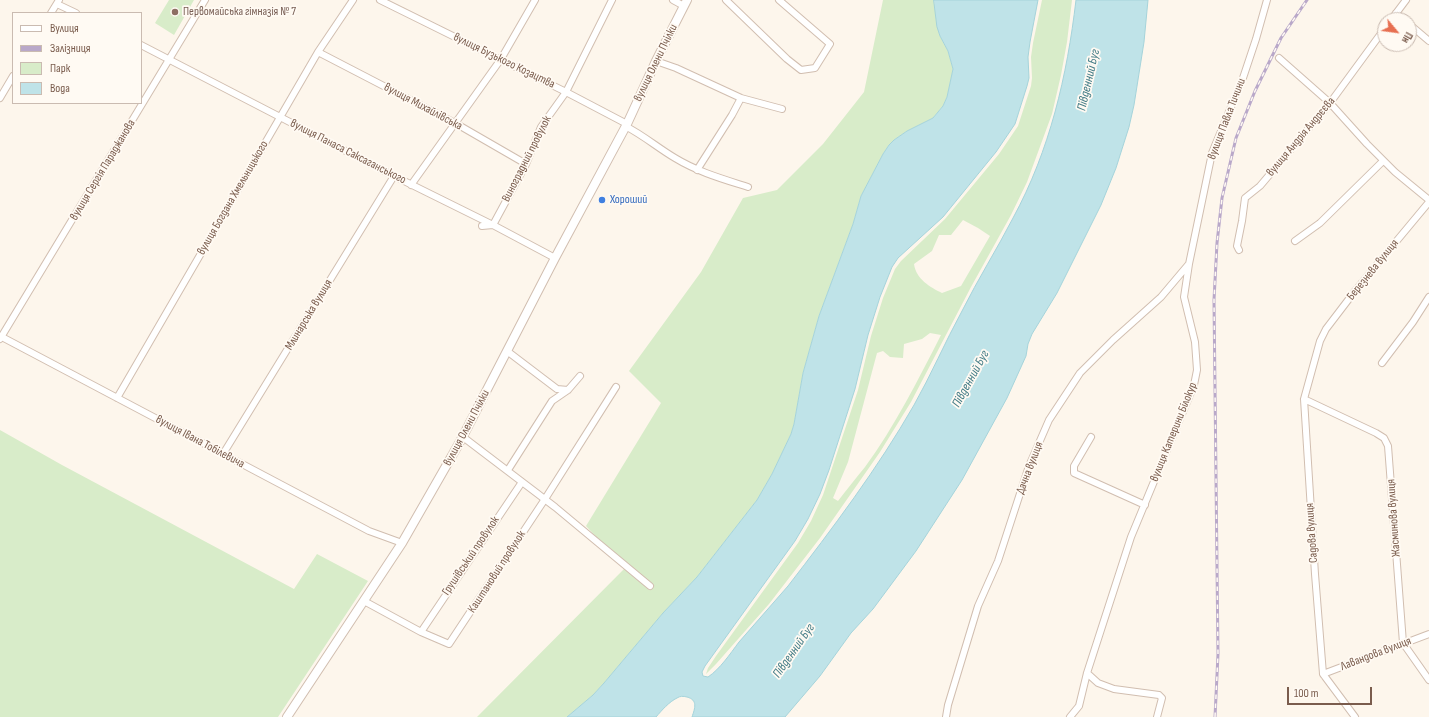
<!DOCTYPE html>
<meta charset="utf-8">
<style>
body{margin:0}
#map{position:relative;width:1429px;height:717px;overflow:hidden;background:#fdf6ec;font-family:"Sofia Sans Condensed",sans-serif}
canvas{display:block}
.legend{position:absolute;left:12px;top:12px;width:130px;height:92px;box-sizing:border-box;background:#fffaf3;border:1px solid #cabbb1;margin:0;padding:5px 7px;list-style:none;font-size:12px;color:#7a5c4d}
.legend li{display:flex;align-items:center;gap:8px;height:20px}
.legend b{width:20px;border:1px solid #cabbb1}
.north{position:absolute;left:1377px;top:12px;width:40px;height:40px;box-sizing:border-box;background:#fffaf3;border:1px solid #cabbb1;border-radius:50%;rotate:119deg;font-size:11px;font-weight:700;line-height:16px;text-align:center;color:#7a5c4d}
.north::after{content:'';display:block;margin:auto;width:14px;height:18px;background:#e76f51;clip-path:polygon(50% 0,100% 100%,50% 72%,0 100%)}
.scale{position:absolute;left:1287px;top:687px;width:85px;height:18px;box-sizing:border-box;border:2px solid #7a5c4d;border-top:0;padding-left:5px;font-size:12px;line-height:14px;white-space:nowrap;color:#7a5c4d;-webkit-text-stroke:3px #fffaf3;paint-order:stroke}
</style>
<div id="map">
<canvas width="1429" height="717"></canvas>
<ul class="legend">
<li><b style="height:5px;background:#fff"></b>Вулиця</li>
<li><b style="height:5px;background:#b9a8c9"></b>Залізниця</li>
<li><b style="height:11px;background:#d8ecc9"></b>Парк</li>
<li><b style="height:11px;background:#bfe3e8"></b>Вода</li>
</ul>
<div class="north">Пн</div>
<div class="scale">100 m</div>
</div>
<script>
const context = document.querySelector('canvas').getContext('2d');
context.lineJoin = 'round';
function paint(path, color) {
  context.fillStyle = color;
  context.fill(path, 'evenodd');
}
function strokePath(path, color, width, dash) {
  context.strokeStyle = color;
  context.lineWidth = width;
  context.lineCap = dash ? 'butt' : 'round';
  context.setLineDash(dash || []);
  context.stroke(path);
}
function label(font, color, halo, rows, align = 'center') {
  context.font = font + ' "Sofia Sans Condensed",sans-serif';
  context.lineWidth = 3.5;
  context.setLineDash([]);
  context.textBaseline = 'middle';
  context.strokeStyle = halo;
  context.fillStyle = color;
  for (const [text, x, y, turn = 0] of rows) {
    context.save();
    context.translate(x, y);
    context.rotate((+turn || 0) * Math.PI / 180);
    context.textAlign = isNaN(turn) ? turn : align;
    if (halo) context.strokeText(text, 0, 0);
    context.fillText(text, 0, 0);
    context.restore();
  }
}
const green = new Path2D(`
 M169,0H194L174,35L155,23Z
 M883,0H934L940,36L948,51L953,69L947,97L943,106L933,118L907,131L894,140L889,145L883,154L861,196L853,224L819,316L803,373L794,424L791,434L772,474L757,500L697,577L663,613L604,683L593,695L567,717H477L625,568L586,526L661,403L629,371L701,272L743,198L777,190L823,144L864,92Z
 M1042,0H1072L1067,42L1061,75L1052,114L1027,182L1011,215L971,287L911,402L880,452L820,538L769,604L716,664L706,674L708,668L716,656L798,543L811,521L823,495L858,390L871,336L883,298L895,269L901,261L945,219L999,154L1018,126L1031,86L1032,78L1031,57L1033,43ZM963,220L978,228L990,236L961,286L942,293C930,287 916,279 914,264L932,251L939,235H951ZM930,333L941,335C918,380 895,426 865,467C856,478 847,489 838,501L833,498L848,462L877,353L883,351L890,357L903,358L904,344L922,339Z
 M0,430L62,465L294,589L317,554L368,581L278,717H0Z`);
const water = new Path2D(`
 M934,0H1038L1030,42L1028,57L1029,78L1027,86L1015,124L996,152L943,217L898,258L892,267L880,297L868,335L855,389L829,470L820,494L808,519L795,541L705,666L702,672L703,676L708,677C720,669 730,654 739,642C755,623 772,605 788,586C832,529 878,468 914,405C931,375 945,342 962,311C978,279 997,249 1013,218C1050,150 1067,76 1076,0H1148L1144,42L1134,105L1129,127L1116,168L1101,205L1057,293L1032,334L1028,344L1026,356L1007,398L962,480L916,551L873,609L851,633L820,676L785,717H692C695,708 698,700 687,697C683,696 680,696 677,698C669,702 662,710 656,717H567L593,695L604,683L663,613L697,577L757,500L772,474L791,434L794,424L803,373L819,316L853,224L861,196L883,154L889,145L894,140L907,131L933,118L943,106L947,97L953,69L948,51L940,36L937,27Z`);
const minor = new Path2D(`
 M380,0L566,92L627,124
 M673,0L684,6
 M726,0L787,59L801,70L815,68L830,44L779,0
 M57,4L76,13
 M51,13L59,0
 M1396,13L1404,20
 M1391,20L1406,0
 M1409,24L1429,41
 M141,45L394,176L493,225L555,258
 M318,52L455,123L526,164
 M1279,58L1330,103L1367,144L1395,172L1429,200
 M656,61L676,68L741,98L782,109
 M0,98L13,76
 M625,126C643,135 658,148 675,158C698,172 723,179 748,187
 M697,170L732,115L741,98
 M411,185L501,59L535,0
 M482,226L493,225L526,164L541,127L566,92L612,0
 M1295,241L1320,223L1383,161
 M1239,250L1237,246L1242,221L1245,198L1260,186L1330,103L1385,28
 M0,336L369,531L402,543
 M0,339L205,0
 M507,351L557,389L568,390
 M1382,363L1413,322L1429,297
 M117,398L318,52L353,0
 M1304,399L1376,433L1384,438L1388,446L1403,643L1429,680
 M463,437L555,507L650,586
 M1091,437L1074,466V473L1145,505
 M223,454L394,176
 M508,470L552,401L568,390L580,376
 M364,601L421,632L449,644L545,499L616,387
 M421,632L522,482
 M1087,673L1098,683L1114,689L1159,695L1162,698L1157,717
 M1323,674L1429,634
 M946,717L948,705L978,606L998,561L1029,466L1049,420L1080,373L1113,340L1161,297L1188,265
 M1070,717L1079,706L1087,673L1131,537L1194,385L1197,370L1195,342L1184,297L1189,264L1212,153L1243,78L1256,39L1267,0
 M1355,717L1323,674L1315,574L1304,399L1320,341L1326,329L1355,291L1429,202`);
const tertiary = new Path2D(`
 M287,717L402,543L461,440L555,258L627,124L656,61L687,0`);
const rail = new Path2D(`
 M1215,717L1218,654L1214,300L1217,243L1222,198L1236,138L1255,91L1281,38L1307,0`);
const markers = [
 [175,12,4,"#8d6e63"],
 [602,200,4,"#3f7fe0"]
];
const educationNames = [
 ["Первомайська гімназія № 7",183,12]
];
const streetNames = [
 ["вулиця Бузького Козацтва",504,61,26],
 ["вулиця Олени Пчілки",656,63,-64],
 ["вулиця Михайлівська",423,107,28],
 ["вулиця Павла Тичини",1227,119,-69],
 ["вулиця Андрія Андрєєва",1301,137,-50],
 ["вулиця Панаса Саксаганського",348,152,27],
 ["Виноградний провулок",527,159,-63],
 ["вулиця Сергія Параджанова",103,170,-59],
 ["вулиця Богдана Хмельницького",233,198,-60],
 ["Березнева вулиця",1373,270,-51],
 ["Млинарська вулиця",309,315,-59],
 ["вулиця Олени Пчілки",467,428,-62],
 ["вулиця Катерини Білокур",1174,432,-68],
 ["вулиця Івана Тобілевича",200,442,28],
 ["Дачна вулиця",1030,468,-69],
 ["Жасминова вулиця",1394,518,-94],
 ["Садова вулиця",1312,533,-94],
 ["Грушівський провулок",471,556,-56],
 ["Каштановий провулок",497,572,-57],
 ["Лавандова вулиця",1376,654,-21]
];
const shopNames = [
 ["Хороший",610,200]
];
const waterNames = [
 ["Південний Буг",1089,80,-77],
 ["Південний Буг",971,379,-61],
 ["Південний Буг",794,651,-55]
];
paint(green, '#d8ecc9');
paint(water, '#bfe3e8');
strokePath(water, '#a5d3da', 1);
strokePath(minor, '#d1beb0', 8);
strokePath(tertiary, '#d1beb0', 10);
strokePath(minor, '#fff', 6);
strokePath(tertiary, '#fff', 8);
strokePath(rail, '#b9a8c9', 3);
strokePath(rail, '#fffaf3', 1.5, [4.5]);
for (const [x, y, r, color] of markers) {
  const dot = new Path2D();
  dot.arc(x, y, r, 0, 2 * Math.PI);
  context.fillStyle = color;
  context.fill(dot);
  strokePath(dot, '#fffaf3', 1.5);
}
label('12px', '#785e54', '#fffaf3', educationNames, 'left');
label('12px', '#7a5c4d', '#fffaf3', streetNames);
label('12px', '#366cbe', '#fffaf3', shopNames, 'left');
label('italic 13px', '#437c86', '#fffaf3', waterNames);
</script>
